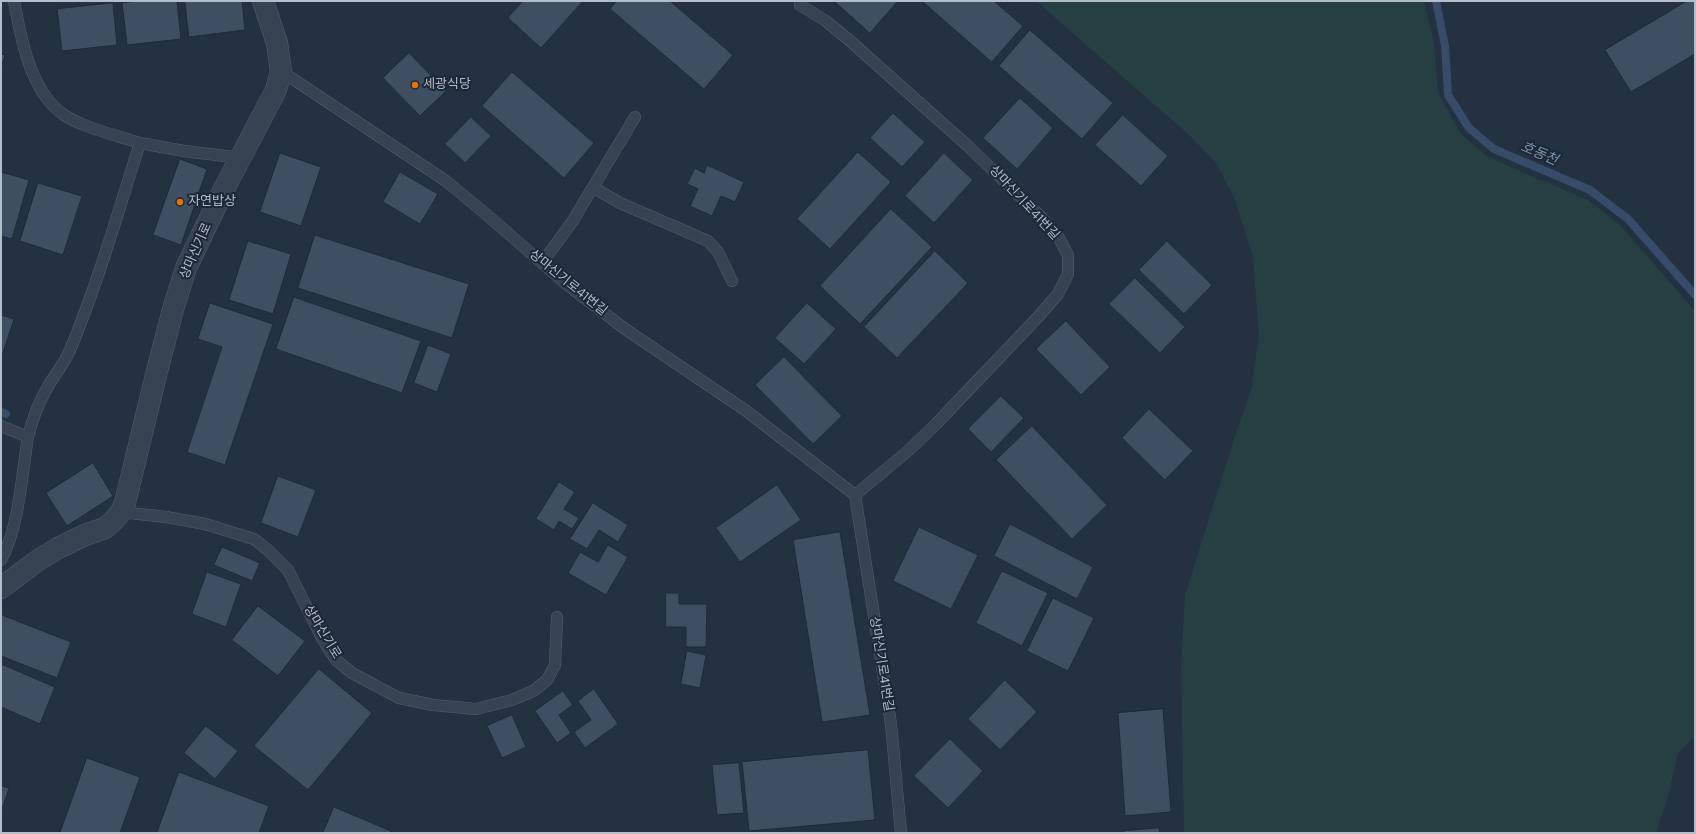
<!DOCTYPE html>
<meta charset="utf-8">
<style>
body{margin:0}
#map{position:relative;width:1696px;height:834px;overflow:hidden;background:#233141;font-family:"DM Sans",sans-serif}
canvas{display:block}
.frame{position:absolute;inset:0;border:2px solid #b4becb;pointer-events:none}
</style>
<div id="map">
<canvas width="1696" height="834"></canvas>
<div class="frame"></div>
</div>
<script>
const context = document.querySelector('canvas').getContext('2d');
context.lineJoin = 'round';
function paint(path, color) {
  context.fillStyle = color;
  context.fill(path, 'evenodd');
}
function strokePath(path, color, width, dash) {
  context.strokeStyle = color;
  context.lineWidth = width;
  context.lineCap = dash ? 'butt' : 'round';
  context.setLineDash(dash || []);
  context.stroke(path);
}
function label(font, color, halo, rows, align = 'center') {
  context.font = font + ' "DM Sans","Noto Sans KR",sans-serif';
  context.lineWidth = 4;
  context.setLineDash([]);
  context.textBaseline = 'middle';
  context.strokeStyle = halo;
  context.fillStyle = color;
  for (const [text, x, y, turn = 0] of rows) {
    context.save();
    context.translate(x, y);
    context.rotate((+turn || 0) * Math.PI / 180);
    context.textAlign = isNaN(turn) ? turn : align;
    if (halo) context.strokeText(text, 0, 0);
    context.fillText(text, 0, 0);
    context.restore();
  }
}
const green = new Path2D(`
 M1036,1H1424L1434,43L1438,92L1461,134L1488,157L1588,200L1621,226L1695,311V736L1678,753L1668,797L1656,833H1184L1181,667L1185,595L1233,442L1251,389L1259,336L1253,258L1234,197L1216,163L1189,135Z`);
const stream = new Path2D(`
 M1436,1L1445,46L1448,95L1469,128L1494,149L1590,190L1628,219L1695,295
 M1,412L6,414`);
const building = new Path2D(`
 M139,1H177L181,39L127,45L122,3Z
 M185,1H242L245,30L189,37Z
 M523,1H583L541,48L508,18Z
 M617,1H670L733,55L704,89L610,9Z
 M834,1H898L870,33Z
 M922,1H994L1023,26L992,62Z
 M1687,1H1695V54L1631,92L1605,50Z
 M113,3L117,45L62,51L57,9Z
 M1030,30L1113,103L1082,139L999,66Z
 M409,53L446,91L420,116L383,78Z
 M1,54L5,55L1,68Z
 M512,72L594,143L564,178L482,106Z
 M1020,98L1053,128L1017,169L983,138Z
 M893,113L925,142L902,167L870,138Z
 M1123,115L1168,156L1141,186L1095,145Z
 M471,117L491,136L465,163L445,144Z
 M858,152L891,182L830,249L797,219Z
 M280,153L321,167L301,226L260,212Z
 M944,153L973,180L934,223L905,196Z
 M180,159L207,169L181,245L153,235Z
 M707,165L744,182L735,202L721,196L712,216L690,206L698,189L687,184L695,168L704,173Z
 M1,172L29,180L12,239L1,236Z
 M400,172L438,194L420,224L383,202Z
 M38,183L82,196L63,255L20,241Z
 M891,209L932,247L860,324L820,286Z
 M315,235L469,284L452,338L298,288Z
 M248,241L291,254L273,314L229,300Z
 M1167,241L1212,285L1184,314L1139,270Z
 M935,251L968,283L897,358L864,327Z
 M1135,278L1185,327L1160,353L1109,304Z
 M294,297L421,341L402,393L276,349Z
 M210,303L273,324L225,465L187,452L222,347L198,339Z
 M807,303L836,329L804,364L775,338Z
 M1,315L14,319L1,359Z
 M1066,321L1110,367L1081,395L1036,349Z
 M428,345L451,354L437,392L414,383Z
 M784,357L842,416L813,444L755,385Z
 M1001,396L1024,418L991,452L968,429Z
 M1149,409L1193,451L1165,480L1122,438Z
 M1032,426L1107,505L1072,539L996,460Z
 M93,463L113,496L67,526L46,493Z
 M278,476L316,490L298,537L261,523Z
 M559,482L575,492L564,509L579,518L572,529L559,521L554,530L536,519Z
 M777,485L801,520L740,562L716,528Z
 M593,503L628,525L618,542L599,530L587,549L570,539Z
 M1010,524L1093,567L1077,599L994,556Z
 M919,527L978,555L951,609L893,581Z
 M840,532L870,715L822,722L793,540Z
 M608,545L628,557L606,595L568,573L580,552L598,562Z
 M222,547L260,563L252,581L214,565Z
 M1002,571L1048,593L1022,646L976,623Z
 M207,572L241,584L226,627L192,614Z
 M666,593H679V604H707L706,647H686V627H666Z
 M1053,598L1094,618L1068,671L1027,651Z
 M258,606L305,641L278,676L232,640Z
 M2,615L71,642L57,678L1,656Z
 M687,651L706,655L700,688L681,684Z
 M1,664L55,687L40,724L1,707Z
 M319,669L372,713L308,790L254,746Z
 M1005,680L1037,712L1000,750L968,719Z
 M594,689L618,724L585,748L574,732L591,720L578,701Z
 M563,691L573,705L559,715L571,733L557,743L535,711Z
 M1163,709L1171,812L1125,816L1118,713Z
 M512,715L526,747L502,758L487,726Z
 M206,726L238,751L215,779L184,753Z
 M950,739L983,771L948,808L914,776Z
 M868,750L875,820L749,831L742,762Z
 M87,758L140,777L120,833H60Z
 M739,763L744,813L717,815L712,765Z
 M179,772L269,806L259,833H157Z
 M1,786L9,788L1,813Z
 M334,807L391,831L390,833H323Z
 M1159,828L1160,833H1124V831Z`);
const lane = new Path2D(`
 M14,1C21,38 29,86 60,112C79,127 116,135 140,143
 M800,5L826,21L849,40L969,147L1042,218L1059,238L1068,255V274L1058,294L1038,317L936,424L908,451L855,495
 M281,71L446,181L487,215L565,283L625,329L745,410L855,495L891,724L901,833
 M594,188L620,203L708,241L718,252L732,281
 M542,263L572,222L635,117
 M1,426L28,437C22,473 19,528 1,560
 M28,437C32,421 37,406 45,392C52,377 64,365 70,350C98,283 118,212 140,143L184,151L241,158
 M121,512L166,517L205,524L254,539L269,551L288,570L323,640L336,660L352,673L399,698L433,705L476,709L512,700L533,691L547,680L555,665L557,617`);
const street = new Path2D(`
 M1,588L37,561L58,548L85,535L105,528L113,521L121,512L125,503L156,375L174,306L186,268L223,191L276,90L281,71L277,43L263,1`);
const markers = [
 [415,85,4,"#e8710a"],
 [180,202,4,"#e8710a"]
];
const poiNames = [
 ["세광식당",423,85],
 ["자연밥상",188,202]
];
const streetNames = [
 ["상마신기로41번길",1024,203,47],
 ["상마신기로",196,251,-66],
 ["상마신기로41번길",568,283,39],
 ["상마신기로",322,632,59],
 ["상마신기로41번길",881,664,81]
];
const waterNames = [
 ["호동천",1539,154,23]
];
paint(green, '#253f42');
strokePath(stream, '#364c69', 8);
paint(building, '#3f4f61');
strokePath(building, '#1f2a38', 1);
strokePath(lane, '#56616e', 12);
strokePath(street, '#56616e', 22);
strokePath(lane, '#384351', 11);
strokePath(street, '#384351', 21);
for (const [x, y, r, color] of markers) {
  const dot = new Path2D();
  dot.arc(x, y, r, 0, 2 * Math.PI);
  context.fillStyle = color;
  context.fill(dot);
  strokePath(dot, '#1d2836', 1.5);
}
label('13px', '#b4becb', '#1d2836', poiNames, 'left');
label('13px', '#b4becb', '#1d2836', streetNames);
label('italic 14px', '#7a94b4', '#1d2836', waterNames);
</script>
